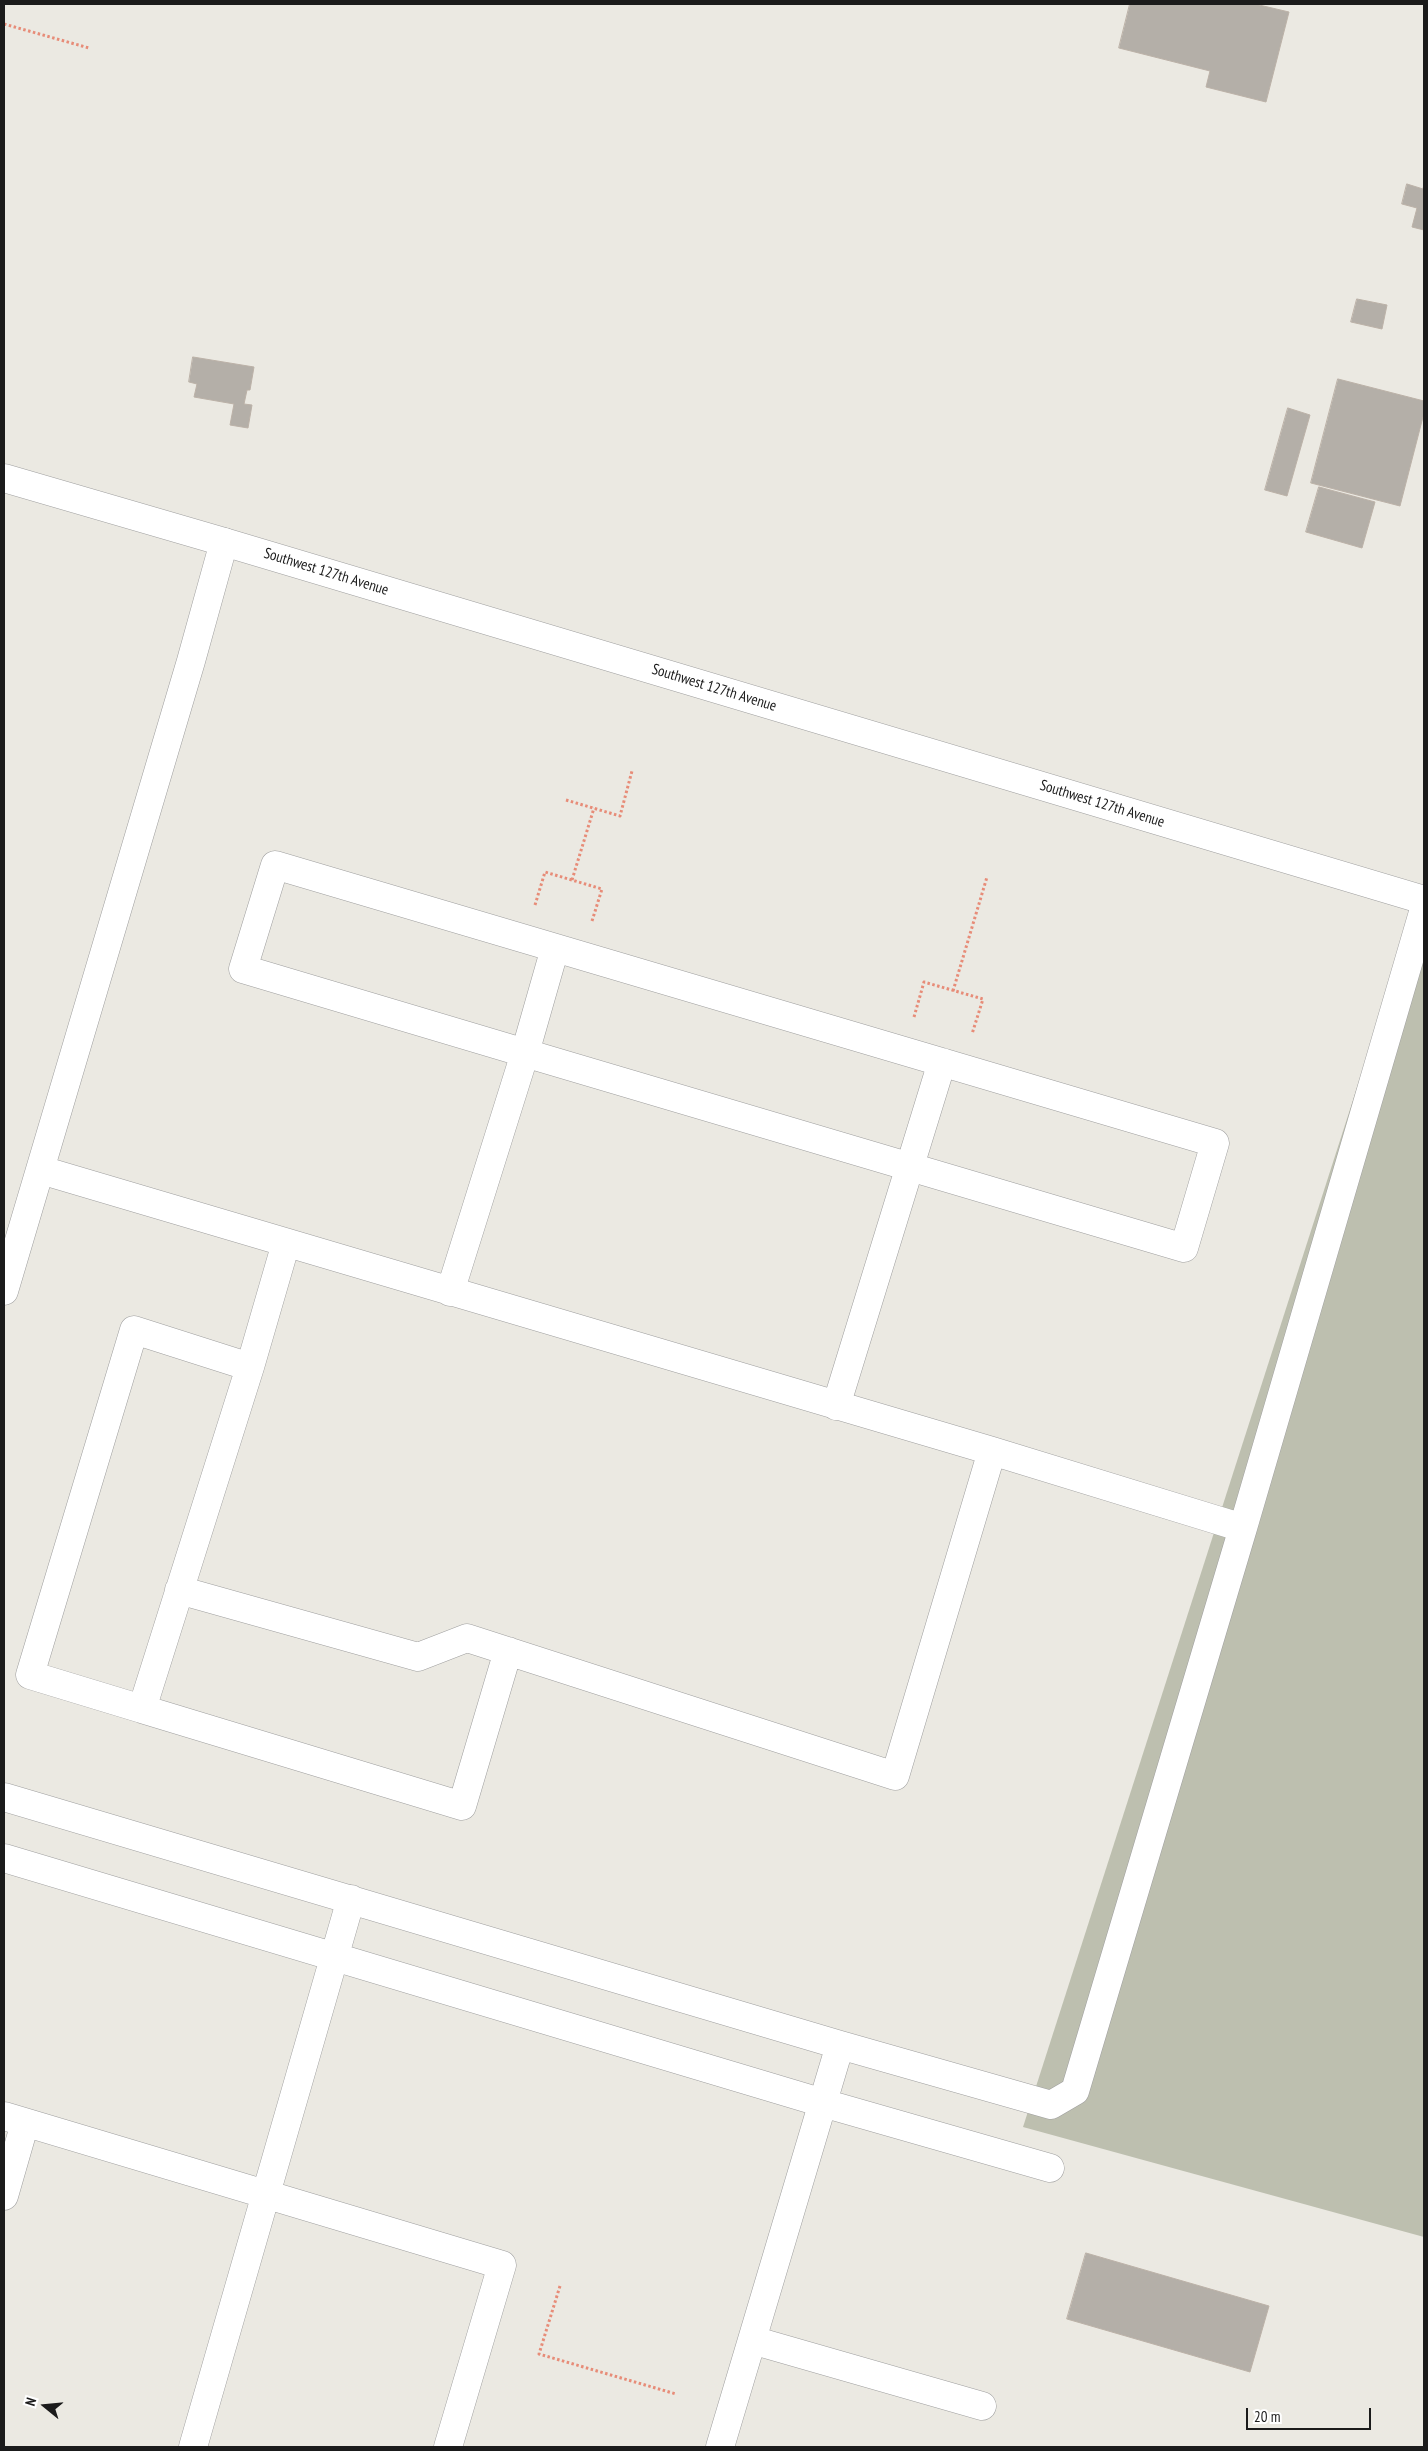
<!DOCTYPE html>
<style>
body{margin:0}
#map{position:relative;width:1428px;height:2451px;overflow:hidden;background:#ebe9e2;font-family:"PT Sans Narrow",sans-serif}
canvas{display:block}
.frame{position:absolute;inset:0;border:5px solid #1b1b1b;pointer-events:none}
.north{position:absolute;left:20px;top:2381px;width:50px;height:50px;-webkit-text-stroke:4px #fff;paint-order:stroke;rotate:287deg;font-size:14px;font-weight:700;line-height:20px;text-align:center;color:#1b1b1b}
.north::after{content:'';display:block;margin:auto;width:18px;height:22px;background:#1b1b1b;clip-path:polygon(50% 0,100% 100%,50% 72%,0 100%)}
.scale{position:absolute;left:1246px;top:2408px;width:125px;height:22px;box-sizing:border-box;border:2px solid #1b1b1b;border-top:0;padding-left:6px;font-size:15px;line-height:18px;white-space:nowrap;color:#1b1b1b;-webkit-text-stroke:4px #fff;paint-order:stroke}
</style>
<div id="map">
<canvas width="1428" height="2451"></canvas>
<div class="frame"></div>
<div class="north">N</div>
<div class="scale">20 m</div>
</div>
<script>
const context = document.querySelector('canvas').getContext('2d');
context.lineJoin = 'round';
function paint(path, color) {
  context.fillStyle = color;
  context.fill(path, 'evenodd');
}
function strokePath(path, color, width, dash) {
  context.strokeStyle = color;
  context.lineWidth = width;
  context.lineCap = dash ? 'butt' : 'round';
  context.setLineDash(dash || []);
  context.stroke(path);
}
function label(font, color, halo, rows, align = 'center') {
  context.font = font + ' "PT Sans Narrow",sans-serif';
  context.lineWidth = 4.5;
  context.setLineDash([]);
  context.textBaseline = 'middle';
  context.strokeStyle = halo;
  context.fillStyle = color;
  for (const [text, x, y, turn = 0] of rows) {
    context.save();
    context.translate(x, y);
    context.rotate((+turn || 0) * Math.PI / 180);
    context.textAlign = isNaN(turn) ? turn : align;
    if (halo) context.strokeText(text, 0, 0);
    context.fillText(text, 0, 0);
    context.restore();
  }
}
const construction = new Path2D(`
 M1406,935L1424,940V2237L1023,2127Z`);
const building = new Path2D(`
 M1130,4H1255L1289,12L1266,102L1206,87L1210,71L1119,48Z
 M1407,184L1423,189L1424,184V230L1412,227L1417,208L1402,204Z
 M1357,299L1387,305L1382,329L1351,322Z
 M193,357L254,367L250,390H247L244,404L252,405L248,428L230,425L234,404L194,397L197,384L189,382Z
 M1338,379L1424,401V413L1400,506L1311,483Z
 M1288,408L1310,415L1287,496L1265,490Z
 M1319,487L1375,502L1362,548L1306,532Z
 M1086,2253L1269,2306L1250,2372L1067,2319Z`);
const path = new Path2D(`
 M4,24L89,48
 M566,800L620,816L632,771
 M572,880L594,808
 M535,905L545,872L602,889L592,921
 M953,991L987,877
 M914,1017L924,982L983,999L972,1034
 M560,2286L539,2354L676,2394`);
const minor = new Path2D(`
 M41,1170L992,1451L1243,1528L1424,909
 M4,1291L191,661L224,542
 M450,1292L525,1053L243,969L275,865C588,958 902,1050 1215,1143L1184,1248L525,1053L555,948
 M250,1367L134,1330L30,1675L142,1709L250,1367L286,1243
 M836,1406L942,1062
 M179,1590L418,1657L467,1638L895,1776L992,1451
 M142,1709L462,1806L508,1651
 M4,1797L840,2045L1051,2105L1075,2091L1243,1528
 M4,1858L823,2103L1050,2168
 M4,2116L502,2265L448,2447
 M4,2196L25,2123
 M752,2340L982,2406
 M193,2447L351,1899
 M720,2447L840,2045`);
const tertiary = new Path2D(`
 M4,478L224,542L1424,900`);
const streetNames = [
 ["Southwest 127th Avenue",326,572,17],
 ["Southwest 127th Avenue",714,688,17],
 ["Southwest 127th Avenue",1102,804,17]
];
paint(construction, '#bdbfaf');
paint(building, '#b4afa8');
strokePath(building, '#bbb1a7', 1);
strokePath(minor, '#9f9f9f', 29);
strokePath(tertiary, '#9f9f9f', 29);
strokePath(path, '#e78c78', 3, [2.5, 2.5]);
strokePath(minor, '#fff', 28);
strokePath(tertiary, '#fff', 28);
label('15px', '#1b1b1b', '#fff', streetNames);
</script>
